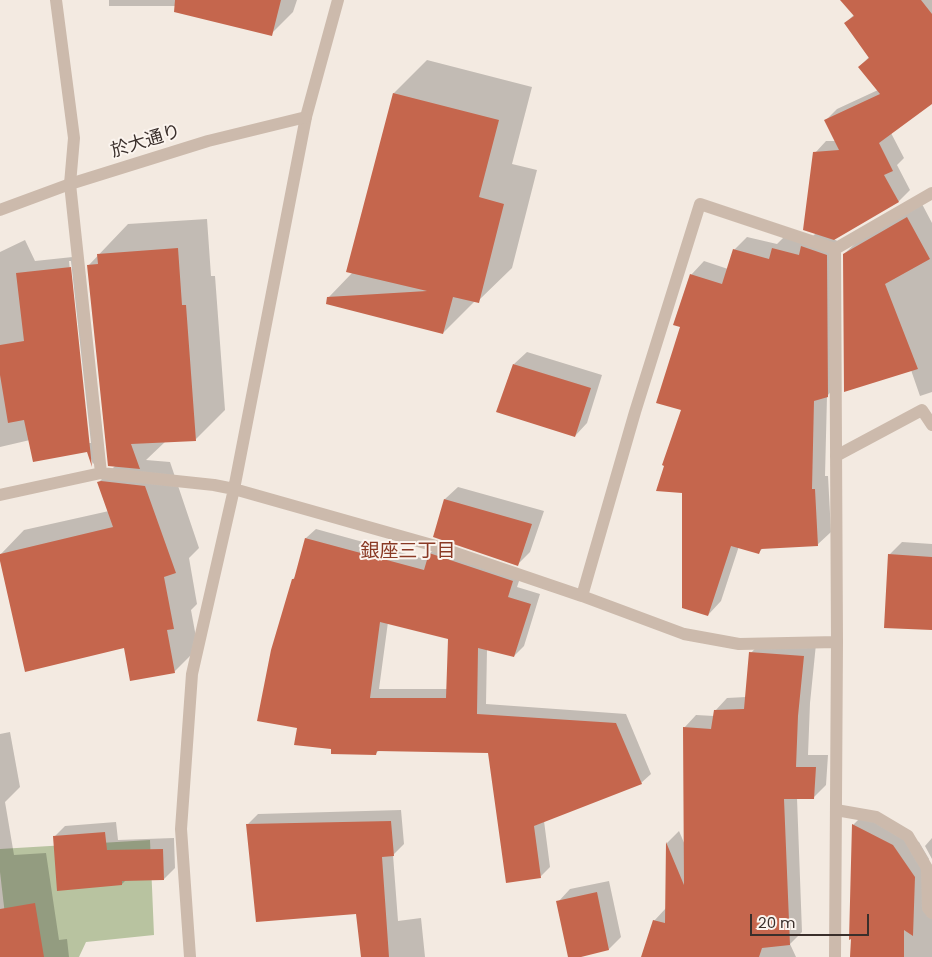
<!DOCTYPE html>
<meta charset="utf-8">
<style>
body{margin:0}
#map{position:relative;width:932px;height:957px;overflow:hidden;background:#f3eae1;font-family:Poppins,sans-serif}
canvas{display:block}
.scale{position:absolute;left:750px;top:914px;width:119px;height:22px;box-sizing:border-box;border:2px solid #3a2f2b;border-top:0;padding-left:6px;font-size:15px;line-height:18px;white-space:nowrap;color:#3a2f2b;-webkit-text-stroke:4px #fbf4ee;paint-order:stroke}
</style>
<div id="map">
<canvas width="932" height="957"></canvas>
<div class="scale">20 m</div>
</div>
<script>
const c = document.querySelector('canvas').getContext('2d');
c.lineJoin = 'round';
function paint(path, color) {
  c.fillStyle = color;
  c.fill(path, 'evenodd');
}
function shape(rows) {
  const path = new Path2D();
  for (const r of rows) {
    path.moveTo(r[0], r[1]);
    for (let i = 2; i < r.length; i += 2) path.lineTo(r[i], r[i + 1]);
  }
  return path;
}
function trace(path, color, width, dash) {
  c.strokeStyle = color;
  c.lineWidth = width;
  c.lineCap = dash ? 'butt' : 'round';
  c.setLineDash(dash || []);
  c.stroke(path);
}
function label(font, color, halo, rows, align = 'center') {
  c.font = font + ' Poppins,"Noto Sans JP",sans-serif';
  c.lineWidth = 4;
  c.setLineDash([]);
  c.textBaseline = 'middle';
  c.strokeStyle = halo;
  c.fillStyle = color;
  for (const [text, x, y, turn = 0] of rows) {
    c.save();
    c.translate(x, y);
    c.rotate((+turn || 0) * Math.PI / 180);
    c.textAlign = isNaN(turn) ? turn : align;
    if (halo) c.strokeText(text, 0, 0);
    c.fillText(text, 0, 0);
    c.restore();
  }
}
paint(shape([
 [150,840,154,935,86,942,79,957,0,957,0,916,5,915,0,872,0,849]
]), '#b8c3a0');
paint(shape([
 [109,0,297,0,293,12,271,34,230,6,109,6],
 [842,0,932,0,932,102,891,133,904,158,897,165,910,190,899,201,833,239,840,242,840,382,827,396,825,476,828,476,831,532,817,545,764,547,759,552,739,546,721,601,708,615,683,492,682,326,691,275,704,261,728,269,734,250,747,237,777,244,786,235,808,241,816,233,815,153,826,141,836,141,826,120,837,109,878,90,859,67,869,57,845,23,855,14],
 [427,60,532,87,512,164,537,170,512,268,478,301,475,301,443,333,328,298,353,272,347,271,394,93],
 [922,204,932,223,932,392,920,396,911,370,844,254,859,240],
 [207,219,211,276,215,276,225,410,195,440,166,441,146,460,170,462,199,548,189,558,197,604,191,610,198,648,174,672,125,647,0,555,24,530,109,511,99,482,116,465,88,266,128,224],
 [25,240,35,261,82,256,103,454,93,464,88,451,30,440,0,447,0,252],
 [69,261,71,261,91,443,88,443],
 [527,352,602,375,587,423,575,436,514,364],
 [458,487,544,511,530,552,518,564,435,536,445,499],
 [316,529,428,560,430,553,440,544,522,572,517,587,540,594,524,646,514,656,487,649,486,704,626,714,651,774,641,783,544,821,550,867,540,877,489,752,380,750,376,753,332,748,298,727,293,579,296,576,306,538],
 [388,622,450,638,448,689,379,689],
 [902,542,932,544,932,629,889,555],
 [763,640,816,644,810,703,808,755,828,755,826,785,813,798,797,798,802,932,790,944,796,957,647,957,654,921,666,908,667,843,679,831,685,845,684,728,696,715,714,716,715,711,727,698,746,697,751,653],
 [10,732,20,787,5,802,14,855,46,853,59,940,67,939,69,957,0,957,0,734],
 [401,810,404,844,393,855,398,921,421,918,425,957,362,957,357,912,247,825,258,814],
 [864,814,919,842,929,859,932,901,932,957,851,957,853,825],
 [116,822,118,840,174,838,175,868,164,879,126,880,122,884,54,837,65,826],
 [932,838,932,859,925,846],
 [609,881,621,937,609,949,569,957,558,902,570,889]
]), '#0003');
paint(shape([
 [175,0,281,0,272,36,174,12],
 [840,0,921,0,932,14,932,104,879,143,893,171,884,175,899,202,834,240,803,230,813,152,839,150,824,120,880,94,858,67,869,58,844,23,854,16],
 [393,93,499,120,479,197,504,204,479,303,453,297,443,334,326,304,327,297,427,291,346,272],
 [907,217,930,259,885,284,918,369,844,392,843,254],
 [801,246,827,255,828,397,814,401,812,489,815,489,818,546,761,549,759,554,731,546,708,616,682,608,682,493,656,491,664,466,662,465,681,410,656,403,680,327,673,325,690,274,722,284,733,249,769,259,772,248,799,255],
 [178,248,182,305,186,305,196,441,131,444,140,469,108,466,87,265,98,264,97,254],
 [71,267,92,467,87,452,33,462,24,420,8,423,0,375,0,345,24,341,16,273],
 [513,364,591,388,575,437,496,412],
 [101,481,145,486,176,573,164,577,174,629,167,630,175,673,130,681,124,648,25,672,0,561,0,554,113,527,97,482],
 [444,499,532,524,518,566,433,537],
 [305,538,424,570,429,553,513,581,508,597,531,604,514,657,478,648,477,714,616,723,642,784,534,826,541,878,506,883,488,753,377,751,376,755,331,754,331,749,294,745,297,728,257,721,271,650,292,579,294,579],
 [380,622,448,639,446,698,370,698],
 [888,554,932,557,932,630,884,628],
 [749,652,804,656,798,716,796,767,816,767,814,799,784,799,790,945,762,948,759,957,641,957,653,920,665,923,666,842,684,885,683,727,711,729,714,710,744,709],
 [391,821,394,856,382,857,389,957,361,957,356,914,256,922,246,824],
 [852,824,893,845,915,877,913,936,904,930,904,957,850,957,851,939,849,940],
 [105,832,107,850,163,849,164,880,122,881,122,885,57,891,53,836],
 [597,892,609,950,581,957,568,957,556,901],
 [35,903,44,957,0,957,0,909]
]), '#c5664d');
trace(shape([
 [836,456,922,410,932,425],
 [836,810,876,817,908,836,927,868,928,908,932,913]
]), '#ccbaac', 12);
trace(shape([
 [56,0,74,138,70,184,101,473],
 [835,249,837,642,835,957],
 [0,495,101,473,214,485,234,489,432,545,582,596],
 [837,642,739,644,684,634,582,596,635,412,700,204,835,249,932,193],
 [190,957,181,829,192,674,234,489,306,117]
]), '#ccbaac', 12);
trace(shape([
 [0,210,70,184,208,141,306,117,338,0]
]), '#ccbaac', 12);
label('18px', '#3a2f2b', '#fbf4ee', [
 ["於大通り",146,142,-17]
]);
label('19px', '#893924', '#fbf4ee', [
 ["銀座三丁目",408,552]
]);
</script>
